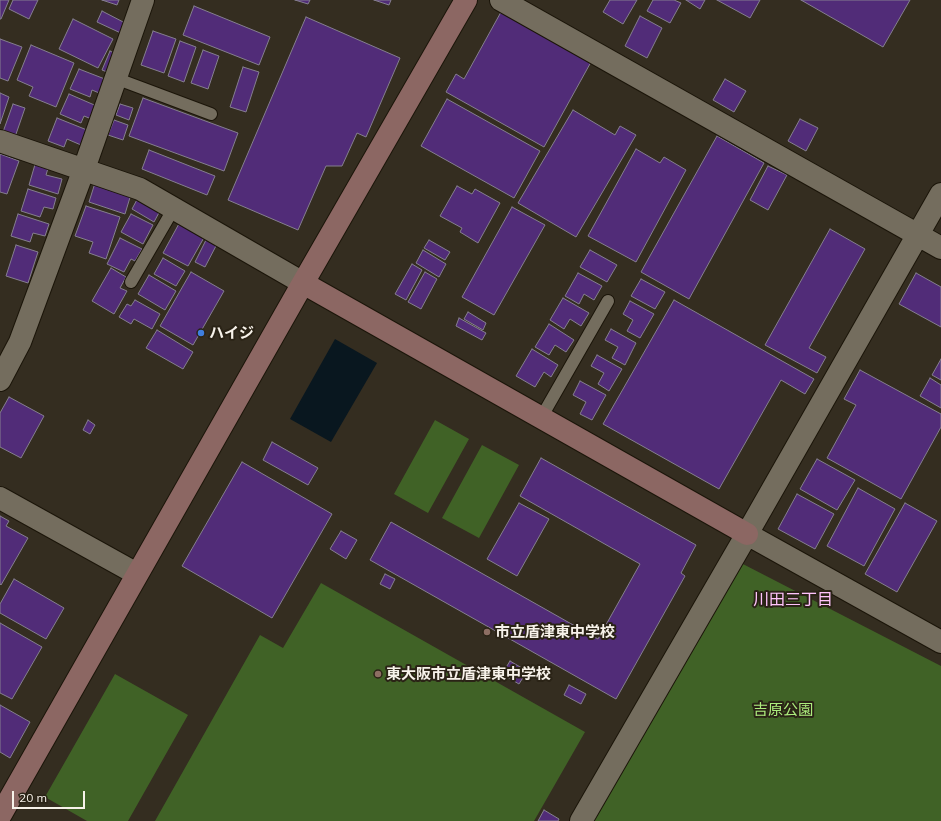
<!DOCTYPE html>
<meta charset="utf-8">
<style>
body{margin:0}
#map{position:relative;width:941px;height:821px;overflow:hidden;background:#342d20;font-family:Mulish,sans-serif}
canvas{display:block}
.scale{position:absolute;left:12px;top:791px;width:73px;height:18px;box-sizing:border-box;border:2px solid #f7f2ea;border-top:0;padding-left:5px;font-size:12px;line-height:14px;white-space:nowrap;color:#f7f2ea;-webkit-text-stroke:3px #2a2316;paint-order:stroke}
</style>
<div id="map">
<canvas width="941" height="821"></canvas>
<div class="scale">20 m</div>
</div>
<script>
const c = document.querySelector('canvas').getContext('2d');
c.lineJoin = 'round';
function paint(path, color) {
  c.fillStyle = color;
  c.fill(path, 'evenodd');
}
function shape(rows) {
  const path = new Path2D();
  for (const r of rows) {
    path.moveTo(r[0], r[1]);
    for (let i = 2; i < r.length; i += 2) path.lineTo(r[i], r[i + 1]);
  }
  return path;
}
function trace(path, color, width, dash) {
  c.strokeStyle = color;
  c.lineWidth = width;
  c.lineCap = dash ? 'butt' : 'round';
  c.setLineDash(dash || []);
  c.stroke(path);
}
function label(font, color, halo, rows, align = 'center') {
  c.font = font + ' Mulish,"Noto Sans JP",sans-serif';
  c.lineWidth = 4;
  c.setLineDash([]);
  c.textBaseline = 'middle';
  c.strokeStyle = halo;
  c.fillStyle = color;
  for (const [text, x, y, turn = 0] of rows) {
    c.save();
    c.translate(x, y);
    c.rotate((+turn || 0) * Math.PI / 180);
    c.textAlign = isNaN(turn) ? turn : align;
    if (halo) c.strokeText(text, 0, 0);
    c.fillText(text, 0, 0);
    c.restore();
  }
}
paint(shape([
 [435,420,469,439,428,513,394,494],
 [482,445,519,465,479,538,442,518],
 [739,562,941,666,941,821,590,821],
 [321,583,585,732,534,821,155,821,260,635,283,648],
 [115,674,188,715,128,821,87,821,45,797]
]), '#406226');
paint(shape([
 [335,339,377,363,331,442,290,419]
]), '#09171f');
const building = shape([
 [0,0,9,0,1,19,0,19,0,0],
 [13,0,38,0,29,19,9,9,13,0],
 [102,0,119,0,117,5,102,0],
 [295,0,310,0,308,4,295,0],
 [374,0,391,0,389,5,374,0],
 [610,0,637,0,623,24,603,12,610,0],
 [653,0,674,0,681,3,670,23,647,11,653,0],
 [686,0,705,0,700,9,686,0],
 [717,0,760,0,750,18,717,0],
 [801,0,910,0,883,47,801,0],
 [194,6,270,37,259,65,183,35,194,6],
 [102,11,129,25,125,35,97,22,102,11],
 [501,12,591,62,544,147,446,92,456,74,464,79,501,12],
 [640,16,662,28,647,58,625,46,640,16],
 [306,17,400,58,366,137,357,133,342,166,326,166,298,230,228,200,306,17],
 [73,19,113,39,98,68,59,49,73,19],
 [153,31,176,39,164,73,141,65,153,31],
 [0,39,22,47,8,81,0,78,0,39],
 [180,41,196,47,184,82,168,76,180,41],
 [31,45,74,63,56,107,29,96,33,87,17,80,31,45],
 [203,50,219,56,208,89,191,83,203,50],
 [110,51,120,56,112,74,102,70,110,51],
 [243,67,259,72,246,112,230,107,243,67],
 [79,69,110,81,104,95,92,90,90,97,70,89,79,69],
 [725,79,746,91,734,112,713,100,725,79],
 [0,93,9,97,0,124,0,93],
 [69,94,99,107,94,120,84,116,81,123,60,114,69,94],
 [143,98,238,133,224,171,129,136,143,98],
 [447,99,540,151,514,198,421,146,447,99],
 [13,104,25,108,15,137,3,132,13,104],
 [120,104,133,108,129,120,116,115,120,104],
 [573,110,615,135,620,126,636,135,576,237,518,203,573,110],
 [57,118,87,130,81,145,67,139,64,147,48,141,57,118],
 [800,119,818,128,806,151,788,141,800,119],
 [114,120,128,125,123,140,108,135,114,120],
 [717,136,764,163,689,299,641,272,717,136],
 [636,149,660,163,664,157,686,170,636,262,588,236,636,149],
 [149,150,215,176,207,195,142,169,149,150],
 [0,154,19,161,7,194,0,192,0,154],
 [36,161,49,165,46,175,62,179,58,194,29,185,36,161],
 [768,166,787,175,768,210,750,200,768,166],
 [95,183,131,194,125,214,89,202,95,183],
 [457,186,472,194,475,189,500,203,478,243,460,232,462,228,440,216,457,186],
 [28,189,56,198,53,209,44,207,40,217,21,211,28,189],
 [140,194,162,207,154,222,132,209,140,194],
 [86,206,120,217,106,259,89,253,93,242,75,236,86,206],
 [512,207,545,225,494,315,462,297,512,207],
 [18,214,49,224,45,236,33,233,30,242,11,236,18,214],
 [131,214,153,225,143,244,121,232,131,214],
 [181,220,206,234,188,266,163,253,181,220],
 [830,229,865,249,809,348,826,357,817,373,765,345,830,229],
 [120,238,142,249,135,261,131,259,124,272,107,264,120,238],
 [207,238,217,244,205,267,195,262,207,238],
 [429,240,450,252,445,260,424,248,429,240],
 [16,245,38,252,28,283,6,276,16,245],
 [423,250,446,264,439,277,416,263,423,250],
 [590,250,617,265,607,282,580,267,590,250],
 [163,258,185,271,176,286,154,274,163,258],
 [412,264,422,270,406,300,395,294,412,264],
 [111,268,126,277,120,288,127,291,114,314,92,301,111,268],
 [191,272,224,291,193,345,160,326,191,272],
 [425,272,437,279,421,309,408,302,425,272],
 [578,273,602,286,594,300,584,294,579,304,565,296,578,273],
 [916,273,941,287,941,327,899,304,916,273],
 [149,275,176,291,165,310,138,294,149,275],
 [641,279,665,292,655,309,631,296,641,279],
 [563,298,589,313,581,326,570,319,564,329,550,320,563,298],
 [135,300,160,314,152,329,134,319,131,324,119,317,127,304,131,306,135,300],
 [674,300,814,379,805,394,781,380,719,489,603,424,674,300],
 [630,301,654,314,640,338,627,331,633,320,623,314,630,301],
 [468,312,486,323,483,330,464,319,468,312],
 [459,318,486,333,482,340,456,326,459,318],
 [549,324,574,340,566,352,555,345,549,355,535,347,549,324],
 [611,329,636,343,625,365,612,358,618,347,605,340,611,329],
 [157,330,193,352,183,369,146,348,157,330],
 [532,349,558,365,551,377,544,372,535,387,516,376,532,349],
 [597,355,622,369,609,391,598,384,604,373,591,366,597,355],
 [941,359,941,380,932,375,941,359],
 [860,370,941,414,941,427,901,499,827,458,856,405,844,399,860,370],
 [930,378,941,385,941,408,920,396,930,378],
 [580,381,606,395,592,420,580,414,586,402,573,395,580,381],
 [9,397,44,416,21,458,0,447,0,413,9,397],
 [88,420,95,425,90,434,83,430,88,420],
 [272,442,318,468,308,485,263,460,272,442],
 [541,458,696,545,681,573,685,576,616,699,370,560,391,522,598,639,640,564,520,496,541,458],
 [817,459,855,480,837,510,800,489,817,459],
 [242,462,332,514,272,618,182,566,242,462],
 [858,488,895,509,864,566,827,546,858,488],
 [797,494,834,514,815,549,778,529,797,494],
 [519,503,549,519,517,576,487,559,519,503],
 [905,503,937,521,897,592,865,574,905,503],
 [0,516,9,521,6,526,28,538,1,585,0,584,0,516],
 [341,531,357,540,346,559,330,549,341,531],
 [385,574,395,579,390,589,380,584,385,574],
 [14,579,64,608,46,639,0,613,0,604,14,579],
 [0,623,42,647,12,699,0,693,0,623],
 [510,661,527,671,519,684,502,674,510,661],
 [569,685,586,694,581,704,564,695,569,685],
 [0,705,30,722,10,758,0,752,0,705],
 [544,810,559,819,558,821,538,821,544,810]
]);
paint(building, '#512c78');
trace(building, '#857f8f', 1);
const lane = shape([
 [115,78,211,114],
 [131,282,174,208],
 [541,418,608,301]
]);
const street = shape([
 [501,0,941,248],
 [0,141,140,189,303,283],
 [0,380,20,342,84,169,143,0],
 [0,498,137,574],
 [747,534,941,642],
 [581,821,747,534,941,194]
]);
const secondary = shape([
 [303,283,747,534],
 [0,816,303,283,466,0]
]);
trace(lane, '#1b1509', 14);
trace(street, '#1b1509', 24);
trace(secondary, '#1b1509', 24);
trace(lane, '#746d5e', 12);
trace(street, '#746d5e', 22);
trace(secondary, '#8c6763', 22);
for (const [x, y, r, color] of [
 [201,333,4,"#3f7fe0"],
 [487,632,4,"#8d6e63"],
 [378,674,4,"#8d6e63"]
]) {
  const dot = new Path2D();
  dot.arc(x, y, r, 0, 2 * Math.PI);
  c.fillStyle = color;
  c.fill(dot);
  trace(dot, '#2a2316', 1.5);
}
label('bold 15px', '#f7f2ea', '#2a2316', [
 ["ハイジ",209,333],
 ["市立盾津東中学校",495,632],
 ["東大阪市立盾津東中学校",386,674]
], 'left');
label('15px', '#acec7d', '#2a2316', [
 ["吉原公園",783,710]
]);
label('16px', '#ffc3fc', '#2a2316', [
 ["川田三丁目",793,600]
]);
</script>
